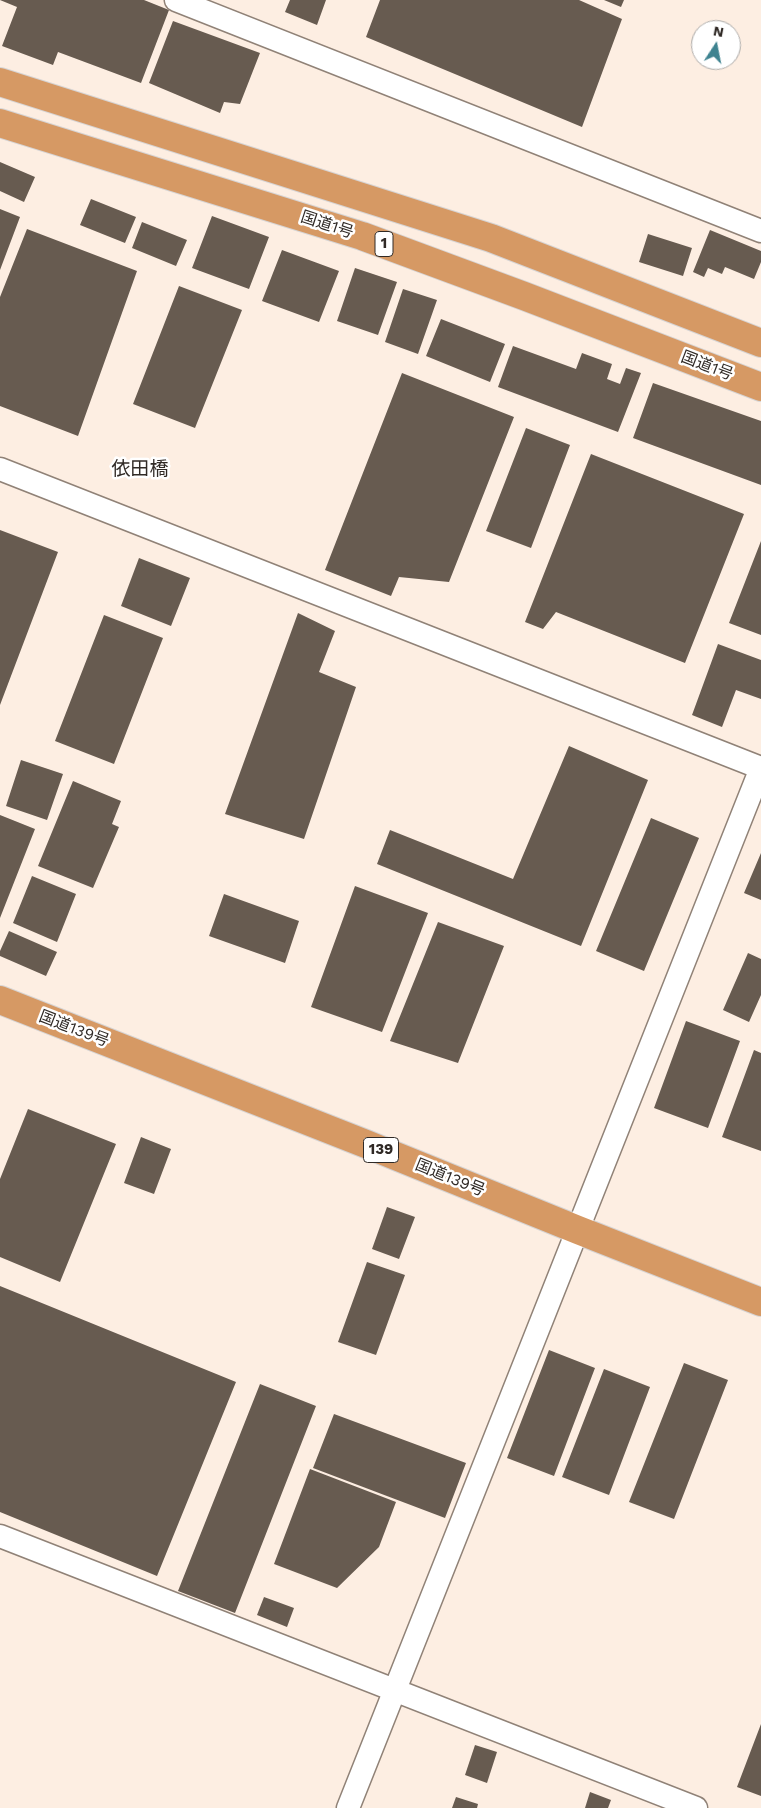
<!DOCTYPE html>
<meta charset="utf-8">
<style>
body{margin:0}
#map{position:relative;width:761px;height:1808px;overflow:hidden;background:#fdeee2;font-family:"Work Sans",sans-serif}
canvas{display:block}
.north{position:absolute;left:691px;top:20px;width:50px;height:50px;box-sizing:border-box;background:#fff;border:1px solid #acaaa8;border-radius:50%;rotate:11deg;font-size:14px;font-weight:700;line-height:20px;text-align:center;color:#302a26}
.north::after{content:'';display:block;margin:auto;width:18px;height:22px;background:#3e8390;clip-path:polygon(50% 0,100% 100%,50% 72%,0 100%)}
</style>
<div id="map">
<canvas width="761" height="1808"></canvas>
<div class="north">N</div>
</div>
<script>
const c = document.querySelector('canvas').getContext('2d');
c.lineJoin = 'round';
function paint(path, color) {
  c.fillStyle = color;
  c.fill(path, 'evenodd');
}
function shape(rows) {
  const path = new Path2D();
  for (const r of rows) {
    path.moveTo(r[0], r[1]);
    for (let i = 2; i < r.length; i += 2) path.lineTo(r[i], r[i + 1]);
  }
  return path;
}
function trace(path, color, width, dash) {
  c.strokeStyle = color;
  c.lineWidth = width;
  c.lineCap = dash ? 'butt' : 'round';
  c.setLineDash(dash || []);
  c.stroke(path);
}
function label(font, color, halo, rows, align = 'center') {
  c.font = font + ' "Work Sans","Noto Sans JP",sans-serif';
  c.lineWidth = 5;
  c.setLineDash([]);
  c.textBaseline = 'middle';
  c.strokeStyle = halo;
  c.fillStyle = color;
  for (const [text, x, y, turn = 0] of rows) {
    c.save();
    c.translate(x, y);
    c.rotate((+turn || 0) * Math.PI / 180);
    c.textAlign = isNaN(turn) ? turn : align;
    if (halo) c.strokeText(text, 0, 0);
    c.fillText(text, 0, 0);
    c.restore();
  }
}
paint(shape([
 [0,0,144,0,169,10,141,83,58,52,53,65,2,46,17,7],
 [290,0,326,0,317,25,285,12],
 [380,0,579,0,622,19,582,127,366,37],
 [604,0,624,0,621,7],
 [173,21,260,53,240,104,224,102,220,113,149,83],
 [0,162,35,177,24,202,0,191],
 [91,199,136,217,125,243,80,225],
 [0,209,20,217,0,270],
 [212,216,269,237,249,289,192,268],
 [142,222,187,240,176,266,132,248],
 [27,229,137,271,78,436,0,406,0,297],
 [710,230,761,251,761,262,754,279,725,267,722,274,708,268,704,277,693,272],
 [648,234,692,248,683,276,639,262],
 [282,250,339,271,319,322,262,301],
 [355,268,397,282,378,335,337,321],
 [179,286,242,310,195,428,133,404],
 [403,289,437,300,418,354,385,342],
 [441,319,505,344,490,382,426,356],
 [513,346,576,369,582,353,612,364,607,379,620,384,626,368,641,373,618,432,498,387],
 [402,373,514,417,449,582,399,577,391,596,325,570],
 [653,383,761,421,761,485,633,438],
 [526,428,570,445,531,548,486,531],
 [591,454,744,514,685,663,556,612,543,629,525,622],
 [0,530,58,552,0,705],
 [761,541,761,635,729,623],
 [139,558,190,578,171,626,121,606],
 [298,613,335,631,319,672,356,687,304,839,225,814],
 [104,615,163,638,114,764,55,741],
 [718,644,761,660,761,699,736,690,722,727,692,715],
 [569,746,648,780,581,946,377,864,390,830,513,879],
 [21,760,63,774,47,820,6,806],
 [73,781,121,801,112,824,119,827,93,888,38,866],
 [0,815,35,829,0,918],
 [651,818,699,838,644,971,596,951],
 [761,853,761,900,744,893],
 [32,876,76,894,57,942,13,923],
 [355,886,428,913,382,1032,311,1007],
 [224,894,299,921,285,963,209,936],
 [438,922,504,946,458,1063,390,1041],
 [9,931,57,952,46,976,0,956,0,951],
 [748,953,761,959,761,995,749,1022,723,1010],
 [686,1021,740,1041,708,1128,654,1108],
 [754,1050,761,1053,761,1151,722,1137],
 [28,1109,116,1144,60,1282,0,1257,0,1179],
 [141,1137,171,1149,154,1194,124,1183],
 [387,1207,415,1217,399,1259,372,1249],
 [367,1262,405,1275,376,1355,338,1342],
 [0,1286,236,1382,157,1576,0,1512],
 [549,1350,595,1368,554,1476,507,1458],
 [684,1363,728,1380,674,1519,629,1502],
 [604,1369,650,1387,609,1495,562,1477],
 [260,1384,316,1406,235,1613,178,1591],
 [334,1414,466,1463,445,1518,313,1468],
 [310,1469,396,1502,379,1547,337,1588,274,1564],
 [264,1597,294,1608,287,1627,257,1615],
 [761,1724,761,1796,737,1787],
 [475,1745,497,1752,487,1783,465,1775],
 [590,1792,611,1800,608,1808,585,1808],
 [456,1797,478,1804,477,1808,452,1808]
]), '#675b50');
const street = shape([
 [176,0,761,231],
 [0,469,761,768],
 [0,1536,696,1808],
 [348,1808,761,768]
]);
const highway = shape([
 [0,82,491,238,761,343],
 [0,123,362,236,524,296,761,387],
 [0,1000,366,1144,578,1230,761,1302]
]);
trace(street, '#908277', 25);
trace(highway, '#d6d4d4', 30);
trace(street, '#fff', 22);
trace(highway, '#d69964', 28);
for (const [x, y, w] of [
 [384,244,18],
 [381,1150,35]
]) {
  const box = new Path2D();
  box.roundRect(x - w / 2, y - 12.5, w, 25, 4);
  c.fillStyle = '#fff';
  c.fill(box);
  trace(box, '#302a26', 1);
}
label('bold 15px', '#302a26', null, [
 ["1",384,244],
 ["139",381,1150]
]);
label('16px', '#302a26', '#fff', [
 ["国道1号",327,225,18],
 ["国道1号",707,366,21],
 ["国道139号",74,1029,21],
 ["国道139号",450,1178,22]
]);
label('19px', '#302a26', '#fff', [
 ["依田橋",140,469]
]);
</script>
